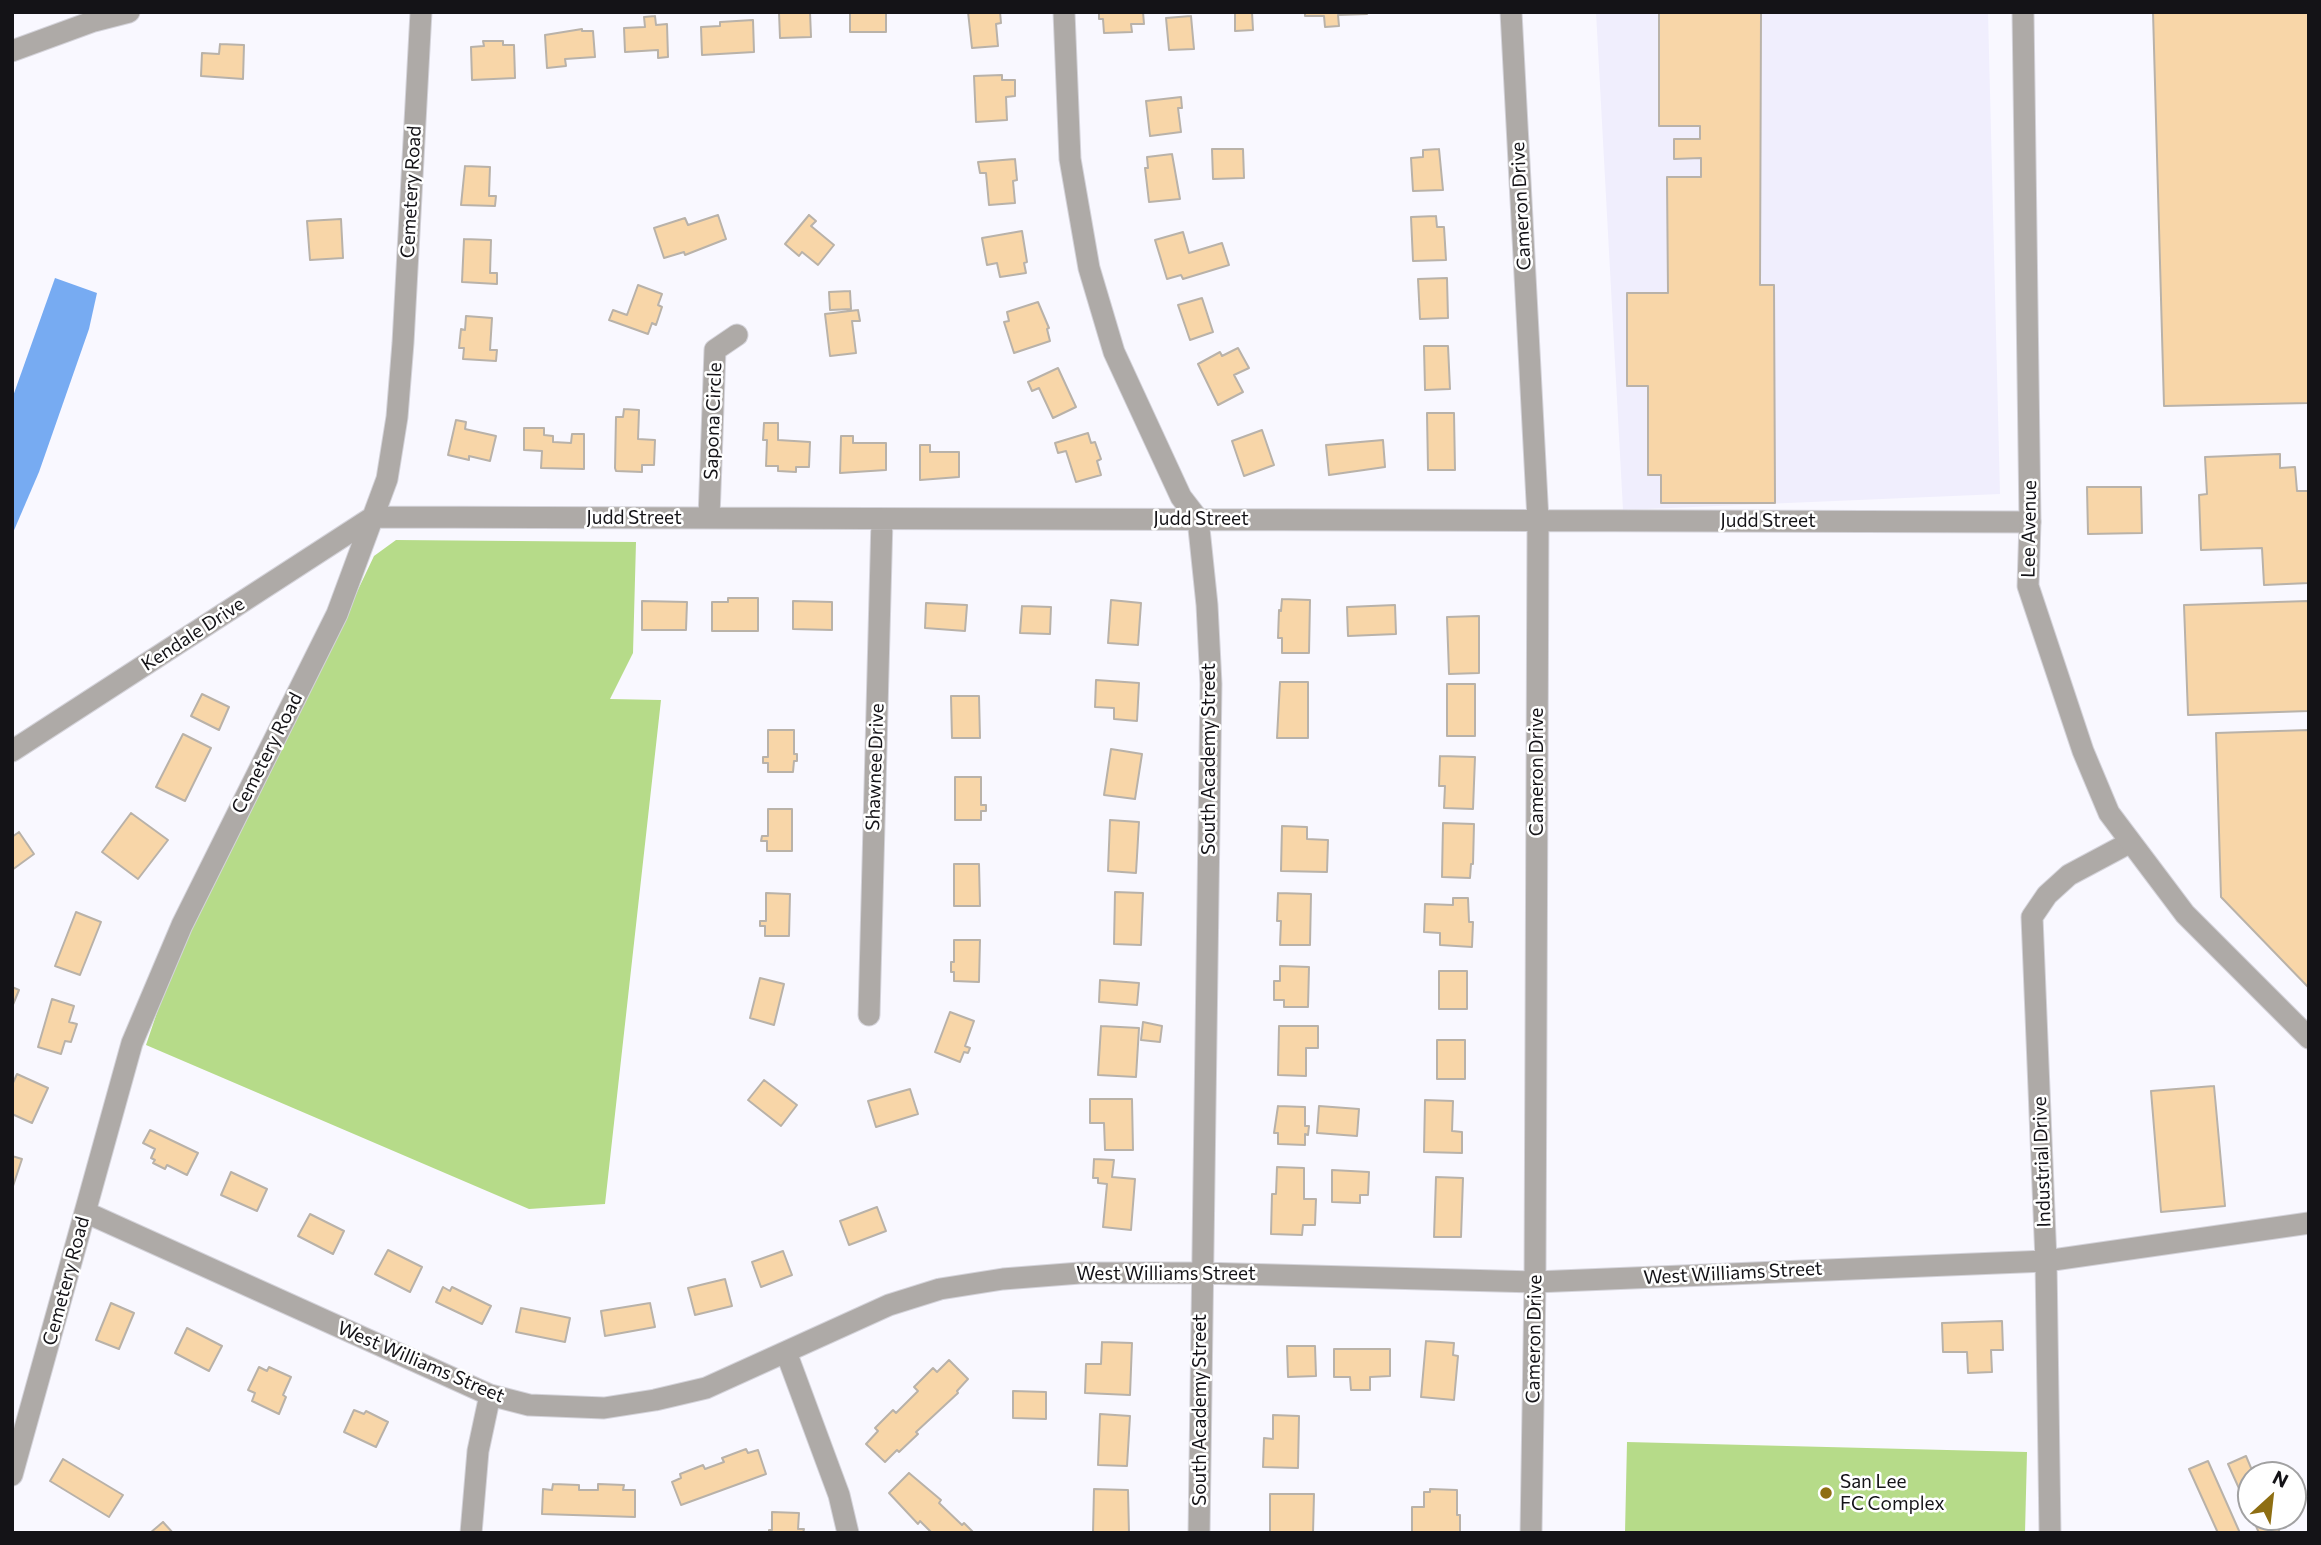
<!DOCTYPE html>
<style>
body{margin:0}
#map{position:relative;width:2321px;height:1545px;overflow:hidden;background:#f9f8ff;font-family:Commissioner,sans-serif}
canvas{display:block}
.frame{position:absolute;inset:0;border:14px solid #141317;pointer-events:none}
.north{position:absolute;left:2237px;top:1461px;width:70px;height:70px;box-sizing:border-box;background:#fff;border:2px solid #a1a1a2;border-radius:50%;rotate:27deg;font-size:19px;font-weight:700;line-height:28px;text-align:center;color:#141317}
.north::after{content:'';display:block;margin:auto;width:24px;height:32px;background:#8e6e12;clip-path:polygon(50% 0,100% 100%,50% 72%,0 100%)}
</style>
<div id="map">
<canvas width="2321" height="1545"></canvas>
<div class="frame"></div>
<div class="north">N</div>
</div>
<script>
const c = document.querySelector('canvas').getContext('2d');
c.lineJoin = 'round';
function paint(path, color) {
  c.fillStyle = color;
  c.fill(path, 'evenodd');
}
function shape(rows) {
  const path = new Path2D();
  for (const r of rows) {
    path.moveTo(r[0], r[1]);
    for (let i = 2; i < r.length; i += 2) path.lineTo(r[i], r[i + 1]);
  }
  return path;
}
function trace(path, color, width, dash) {
  c.strokeStyle = color;
  c.lineWidth = width;
  c.lineCap = dash ? 'butt' : 'round';
  c.setLineDash(dash || []);
  c.stroke(path);
}
function label(font, color, halo, rows, align = 'center') {
  c.font = font + ' Commissioner,sans-serif';
  c.lineWidth = 5;
  c.setLineDash([]);
  c.textBaseline = 'middle';
  c.strokeStyle = halo;
  c.fillStyle = color;
  for (const [text, x, y, turn = 0] of rows) {
    c.save();
    c.translate(x, y);
    c.rotate((+turn || 0) * Math.PI / 180);
    c.textAlign = isNaN(turn) ? turn : align;
    if (halo) c.strokeText(text, 0, 0);
    c.fillText(text, 0, 0);
    c.restore();
  }
}
paint(shape([
 [1596,12,1988,12,2000,494,1623,510]
]), '#f0eefd');
paint(shape([
 [396,540,636,542,633,653,610,699,661,700,605,1204,529,1209,146,1045,168,980,242,818,329,651,374,556],
 [1627,1442,2027,1452,2025,1533,1625,1533]
]), '#b6db89');
paint(shape([
 [55,278,97,293,89,329,39,472,12,535,12,399]
]), '#77abf2');
const building = shape([
 [779,12,810,12,811,37,780,38,779,12],
 [850,12,886,12,886,32,850,32,850,12],
 [968,12,1000,12,1001,23,996,24,998,46,972,48,968,12],
 [1099,12,1143,12,1144,24,1131,24,1132,32,1104,33,1103,19,1099,19,1099,12],
 [1235,12,1252,12,1253,30,1235,31,1235,12],
 [1305,12,1367,12,1367,14,1338,15,1339,26,1325,27,1324,16,1305,16,1305,12],
 [1659,12,1761,12,1760,285,1774,285,1775,503,1661,503,1661,475,1648,475,1648,386,1627,386,1627,293,1668,293,1667,177,1701,177,1701,158,1674,159,1674,139,1700,139,1700,126,1659,126,1659,12],
 [2153,12,2309,12,2309,403,2164,406,2153,12],
 [655,16,656,25,667,24,668,57,658,58,658,50,625,52,624,28,645,27,644,17,655,16],
 [1191,16,1194,49,1169,50,1166,18,1191,16],
 [753,20,754,52,702,55,701,27,720,26,720,22,753,20],
 [582,29,582,31,593,31,595,57,565,59,566,66,547,68,545,35,582,29],
 [483,41,503,41,503,45,514,45,515,78,472,80,471,47,484,46,483,41],
 [220,44,244,45,243,79,201,76,202,53,219,54,220,44],
 [1002,75,1002,80,1015,80,1015,96,1006,97,1007,120,976,122,974,76,1002,75],
 [1181,97,1182,108,1178,108,1181,132,1150,136,1146,101,1181,97],
 [1212,149,1243,149,1244,178,1213,179,1212,149],
 [1439,149,1443,190,1413,191,1411,158,1423,157,1423,150,1439,149],
 [1172,154,1180,199,1149,202,1145,168,1148,168,1147,157,1172,154],
 [1015,159,1017,180,1013,181,1015,203,989,205,986,173,980,173,978,162,1015,159],
 [465,166,490,167,489,196,496,196,495,206,461,205,465,166],
 [718,215,726,239,685,255,684,252,664,258,654,228,685,218,688,225,718,215],
 [809,215,816,221,811,226,834,245,818,265,802,252,799,256,785,244,809,215],
 [1436,216,1437,227,1444,227,1446,260,1413,261,1411,217,1436,216],
 [341,219,343,258,310,260,307,221,341,219],
 [1022,231,1027,262,1024,263,1026,273,1000,277,997,263,987,265,982,238,1022,231],
 [1183,232,1189,253,1222,243,1229,265,1183,279,1181,275,1167,279,1155,240,1183,232],
 [464,239,491,240,490,273,497,273,497,284,462,282,464,239],
 [1447,278,1448,318,1420,319,1418,279,1447,278],
 [638,285,662,294,658,305,662,307,656,325,652,323,648,334,609,320,613,310,627,315,638,285],
 [850,291,851,309,830,310,829,292,850,291],
 [1202,298,1213,332,1190,340,1178,305,1202,298],
 [1038,302,1049,328,1047,329,1050,341,1014,353,1004,322,1009,321,1007,312,1038,302],
 [858,310,860,321,852,321,856,353,830,356,825,314,858,310],
 [466,316,492,318,490,350,497,350,496,361,463,359,464,348,459,348,461,329,465,330,466,316],
 [1424,346,1448,346,1450,389,1425,390,1424,346],
 [1238,348,1249,368,1234,375,1243,392,1218,405,1198,364,1220,352,1222,356,1238,348],
 [1058,368,1076,407,1053,418,1039,388,1032,391,1028,382,1058,368],
 [624,409,639,410,638,439,655,440,654,465,642,465,642,472,616,471,615,468,616,417,623,417,624,409],
 [1427,413,1454,413,1455,470,1428,470,1427,413],
 [456,420,466,422,465,429,496,436,490,461,469,456,469,460,448,455,456,420],
 [764,423,778,423,778,440,810,442,809,467,796,467,796,472,778,471,778,466,766,466,767,440,763,440,764,423],
 [524,428,544,428,544,435,553,436,553,442,571,443,572,434,584,434,584,469,541,468,542,451,524,450,524,428],
 [1262,430,1274,465,1244,476,1232,441,1262,430],
 [1088,433,1091,443,1095,442,1101,459,1097,461,1101,475,1076,482,1066,451,1058,453,1055,443,1088,433],
 [841,436,853,436,853,443,886,443,886,470,840,473,841,436],
 [1383,440,1385,467,1329,475,1326,445,1383,440],
 [920,445,930,445,930,452,959,452,959,477,920,480,920,445],
 [2280,454,2280,468,2295,467,2297,491,2309,491,2309,583,2264,585,2262,548,2201,550,2199,495,2207,494,2205,457,2280,454],
 [2087,487,2141,487,2142,533,2088,534,2087,487],
 [728,598,758,598,758,631,712,631,712,602,728,602,728,598],
 [1282,599,1310,600,1309,653,1282,653,1282,638,1278,638,1279,610,1281,611,1282,599],
 [1111,600,1141,603,1138,645,1108,643,1111,600],
 [642,601,687,602,686,630,642,630,642,601],
 [793,601,832,602,832,630,793,629,793,601],
 [2308,601,2309,711,2188,715,2184,605,2308,601],
 [926,603,967,605,965,631,925,628,926,603],
 [1395,605,1396,634,1348,636,1347,607,1395,605],
 [1022,606,1051,607,1050,634,1020,633,1022,606],
 [1479,616,1479,673,1449,674,1447,617,1479,616],
 [1096,680,1139,683,1137,721,1114,719,1114,708,1095,707,1096,680],
 [1280,682,1308,682,1308,738,1277,738,1280,682],
 [1447,684,1475,684,1475,736,1447,736,1447,684],
 [202,694,229,707,219,730,191,716,202,694],
 [951,696,979,696,980,738,952,738,951,696],
 [768,730,794,730,794,754,797,754,797,761,794,761,793,772,768,772,768,763,763,763,763,757,768,757,768,730],
 [2309,730,2309,988,2221,897,2216,733,2309,730],
 [183,734,211,748,185,801,156,787,183,734],
 [1111,749,1142,754,1135,799,1104,795,1111,749],
 [1440,756,1475,757,1473,809,1444,808,1445,786,1439,786,1440,756],
 [955,777,981,777,981,805,986,805,986,811,981,811,981,820,955,820,955,777],
 [768,809,792,809,792,851,767,851,767,841,761,841,762,836,768,836,768,809],
 [131,813,168,840,138,879,102,852,131,813],
 [1110,820,1139,822,1136,873,1108,871,1110,820],
 [1443,823,1474,824,1473,864,1471,864,1470,878,1442,877,1443,823],
 [1282,826,1307,827,1307,839,1328,840,1327,872,1281,871,1282,826],
 [19,832,34,854,12,870,12,837,19,832],
 [954,864,979,864,980,906,954,906,954,864],
 [1115,892,1143,893,1141,945,1114,944,1115,892],
 [766,893,790,894,789,936,765,936,765,926,760,926,760,921,766,921,766,893],
 [1278,893,1311,894,1310,945,1280,945,1281,921,1277,921,1278,893],
 [1453,898,1468,898,1469,922,1473,922,1472,947,1440,945,1440,933,1424,932,1425,904,1453,905,1453,898],
 [76,912,101,922,80,975,55,966,76,912],
 [954,940,980,940,979,982,954,981,954,972,951,972,951,962,954,962,954,940],
 [1280,966,1309,967,1308,1007,1284,1007,1284,1000,1274,1000,1274,981,1280,981,1280,966],
 [1439,971,1467,971,1467,1009,1439,1009,1439,971],
 [760,978,784,984,774,1025,750,1018,760,978],
 [1100,980,1139,983,1137,1005,1099,1002,1100,980],
 [12,987,19,990,12,1007,12,987],
 [52,999,74,1006,69,1022,77,1024,71,1042,65,1041,61,1054,38,1047,52,999],
 [950,1012,974,1021,965,1046,970,1048,968,1053,964,1052,960,1062,935,1052,950,1012],
 [1143,1022,1162,1026,1160,1042,1141,1040,1143,1022],
 [1101,1026,1139,1028,1136,1077,1098,1075,1101,1026],
 [1279,1026,1318,1026,1318,1048,1306,1048,1306,1076,1278,1075,1279,1026],
 [1437,1040,1465,1040,1465,1079,1437,1079,1437,1040],
 [17,1074,48,1088,32,1123,12,1114,12,1085,17,1074],
 [764,1080,797,1105,781,1126,748,1100,764,1080],
 [2214,1086,2225,1206,2161,1212,2151,1091,2214,1086],
 [910,1089,918,1114,876,1127,868,1101,910,1089],
 [1090,1099,1132,1099,1133,1150,1105,1150,1104,1123,1090,1123,1090,1099],
 [1425,1100,1453,1101,1452,1131,1462,1132,1462,1153,1424,1152,1425,1100],
 [1278,1106,1305,1107,1305,1126,1309,1126,1308,1135,1305,1134,1305,1145,1278,1144,1278,1133,1274,1133,1278,1106],
 [1319,1106,1359,1109,1357,1136,1317,1133,1319,1106],
 [150,1130,198,1153,187,1175,167,1165,165,1169,153,1163,155,1160,151,1158,155,1149,143,1143,150,1130],
 [12,1156,22,1159,12,1189,12,1156],
 [1094,1159,1114,1160,1112,1177,1135,1179,1131,1230,1103,1227,1107,1184,1098,1183,1098,1178,1093,1178,1094,1159],
 [1277,1167,1304,1168,1304,1199,1316,1199,1315,1225,1303,1225,1302,1235,1271,1234,1272,1194,1276,1194,1277,1167],
 [1332,1170,1369,1172,1368,1195,1360,1195,1360,1203,1332,1202,1332,1170],
 [231,1172,267,1189,257,1211,221,1195,231,1172],
 [1436,1177,1463,1178,1461,1237,1434,1237,1436,1177],
 [877,1207,886,1231,849,1245,840,1221,877,1207],
 [310,1214,344,1231,333,1254,298,1236,310,1214],
 [388,1250,422,1267,410,1292,375,1274,388,1250],
 [783,1251,792,1275,761,1287,752,1262,783,1251],
 [725,1279,732,1306,695,1315,688,1288,725,1279],
 [443,1287,450,1291,452,1287,491,1306,482,1324,436,1302,443,1287],
 [111,1303,134,1313,119,1349,96,1340,111,1303],
 [650,1303,655,1327,605,1336,601,1311,650,1303],
 [521,1308,570,1318,565,1342,516,1332,521,1308],
 [2002,1321,2003,1350,1991,1350,1992,1372,1968,1373,1967,1352,1943,1352,1942,1323,2002,1321],
 [187,1328,222,1346,209,1371,175,1353,187,1328],
 [1426,1341,1454,1343,1453,1355,1458,1356,1454,1400,1421,1397,1426,1341],
 [1102,1342,1132,1343,1130,1395,1085,1393,1086,1364,1101,1364,1102,1342],
 [1287,1346,1315,1346,1316,1376,1288,1377,1287,1346],
 [1334,1349,1390,1349,1390,1376,1370,1377,1370,1390,1351,1390,1350,1377,1334,1377,1334,1349],
 [949,1360,968,1379,957,1391,958,1393,916,1432,918,1434,899,1452,897,1450,885,1462,866,1444,878,1431,875,1428,893,1410,896,1413,918,1391,914,1387,933,1368,937,1372,949,1360],
 [259,1367,267,1371,269,1367,291,1377,283,1395,286,1397,279,1414,252,1401,255,1393,248,1390,259,1367],
 [1013,1391,1046,1392,1046,1419,1013,1418,1013,1391],
 [354,1410,364,1414,366,1411,388,1422,376,1447,344,1432,354,1410],
 [1100,1414,1130,1416,1127,1466,1098,1465,1100,1414],
 [1273,1415,1299,1416,1298,1468,1263,1467,1264,1438,1273,1439,1273,1415],
 [746,1449,748,1453,758,1450,766,1474,681,1505,672,1482,681,1478,680,1474,703,1465,705,1469,724,1462,722,1458,746,1449],
 [2246,1456,2254,1475,2251,1475,2251,1515,2228,1464,2246,1456],
 [63,1459,123,1495,109,1517,50,1481,63,1459],
 [2208,1461,2240,1533,2218,1533,2189,1469,2208,1461],
 [909,1473,941,1500,939,1503,962,1525,964,1523,974,1533,932,1533,920,1521,918,1524,889,1493,909,1473],
 [553,1484,579,1485,579,1490,598,1490,598,1484,624,1485,623,1490,635,1490,635,1517,542,1514,543,1489,552,1490,553,1484],
 [1094,1489,1128,1490,1129,1533,1093,1533,1094,1489],
 [1430,1489,1457,1490,1457,1515,1460,1515,1460,1533,1412,1533,1412,1507,1424,1507,1424,1492,1430,1492,1430,1489],
 [1270,1494,1314,1494,1313,1533,1270,1533,1270,1494],
 [772,1512,799,1513,798,1529,804,1529,803,1533,769,1533,769,1530,772,1530,772,1512],
 [2252,1517,2273,1517,2280,1533,2259,1533,2252,1517],
 [163,1522,173,1533,150,1533,163,1522]
]);
paint(building, '#f8d6a8');
trace(building, '#b9b2a9', 2);
const minor = shape([
 [1064,12,1070,159,1089,268,1114,352,1181,497,1198,519,1207,605,1211,684,1199,1533],
 [1511,12,1538,520,1535,1282,1531,1533],
 [12,51,94,21,129,12],
 [709,518,715,350,737,335],
 [12,751,373,517,2030,522],
 [869,1015,882,519],
 [85,1212,490,1395,529,1405,604,1408,655,1400,706,1388,889,1305,940,1289,1003,1279,1080,1273,1201,1273,1535,1282,2046,1261,2309,1223],
 [786,1352,839,1495,848,1533],
 [12,1475,132,1043,182,925,337,614,387,479,397,417,403,343,421,12],
 [471,1533,478,1451,490,1395],
 [2050,1533,2046,1261,2032,917,2047,895,2069,875,2129,843]
]);
const tertiary = shape([
 [2023,12,2030,522,2028,586,2083,751,2109,813,2185,914,2309,1038]
]);
trace(minor, '#d4d3da', 23);
trace(tertiary, '#d4d3da', 23);
trace(minor, '#aeaaa7', 21);
trace(tertiary, '#aeaaa7', 21);
for (const [x, y, r, color] of [
 [1826,1493,7,"#8e6e12"]
]) {
  const dot = new Path2D();
  dot.arc(x, y, r, 0, 2 * Math.PI);
  c.fillStyle = color;
  c.fill(dot);
  trace(dot, '#fff', 2.5);
}
label('19px', '#141317', '#fff', [
 ["Cemetery Road",411,192,-87],
 ["Cameron Drive",1521,206,-93],
 ["Sapona Circle",713,421,-88],
 ["Judd Street",634,518],
 ["Judd Street",1201,519],
 ["Judd Street",1768,521],
 ["Lee Avenue",2029,529,-89],
 ["Kendale Drive",193,634,-33],
 ["Cemetery Road",267,753,-63],
 ["South Academy Street",1209,759,-90],
 ["Shawnee Drive",875,767,-88],
 ["Cameron Drive",1537,772,-90],
 ["Industrial Drive",2042,1162,-92],
 ["West Williams Street",1733,1273,-3],
 ["West Williams Street",1166,1274],
 ["Cemetery Road",66,1281,-75],
 ["Cameron Drive",1534,1339,-89],
 ["West Williams Street",421,1362,23],
 ["South Academy Street",1200,1410,-90]
]);
label('19px', '#141317', '#fff', [
 ["San Lee",1840,1482],
 ["FC Complex",1840,1504]
], 'left');
</script>
